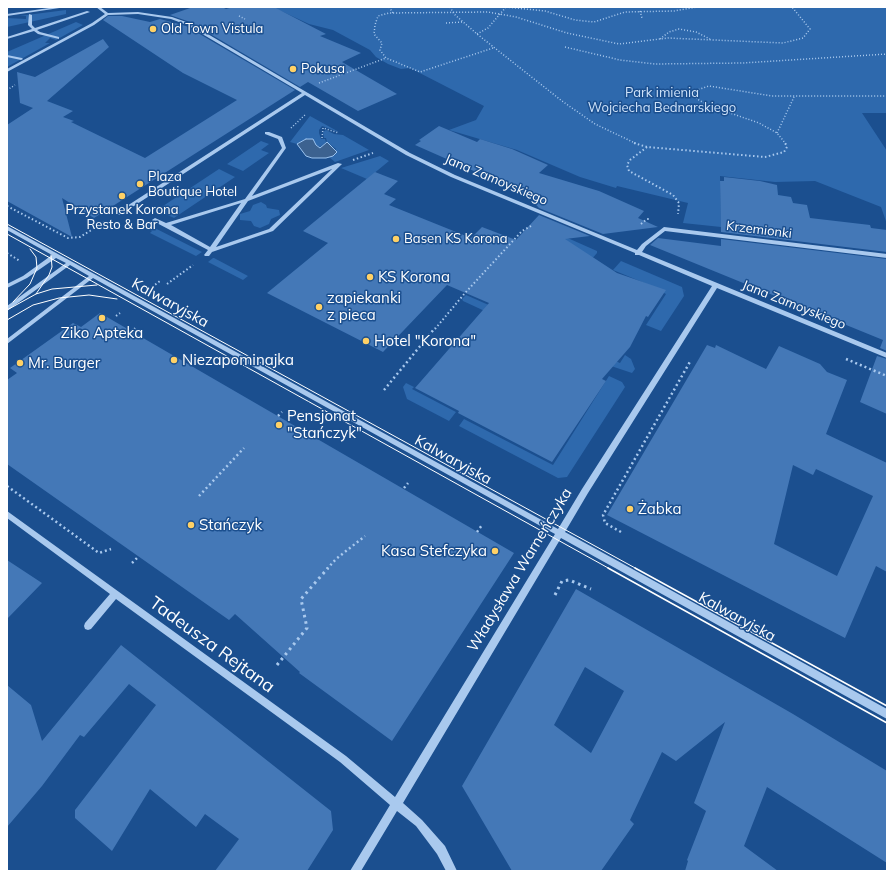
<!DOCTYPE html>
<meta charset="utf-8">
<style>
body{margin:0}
#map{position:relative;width:894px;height:878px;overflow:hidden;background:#1b4f8f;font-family:Mulish,sans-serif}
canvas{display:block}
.frame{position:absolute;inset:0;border:8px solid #fff;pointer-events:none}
</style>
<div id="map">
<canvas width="894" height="878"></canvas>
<div class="frame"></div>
</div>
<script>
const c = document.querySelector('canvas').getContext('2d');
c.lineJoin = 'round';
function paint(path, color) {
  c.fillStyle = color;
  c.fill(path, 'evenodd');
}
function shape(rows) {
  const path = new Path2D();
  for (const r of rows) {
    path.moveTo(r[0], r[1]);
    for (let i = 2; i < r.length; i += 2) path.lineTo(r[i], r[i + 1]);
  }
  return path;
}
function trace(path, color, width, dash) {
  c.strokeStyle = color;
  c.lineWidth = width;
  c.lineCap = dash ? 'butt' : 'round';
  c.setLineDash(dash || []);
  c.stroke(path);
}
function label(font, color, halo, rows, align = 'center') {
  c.font = font + ' Mulish,sans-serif';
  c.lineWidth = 3;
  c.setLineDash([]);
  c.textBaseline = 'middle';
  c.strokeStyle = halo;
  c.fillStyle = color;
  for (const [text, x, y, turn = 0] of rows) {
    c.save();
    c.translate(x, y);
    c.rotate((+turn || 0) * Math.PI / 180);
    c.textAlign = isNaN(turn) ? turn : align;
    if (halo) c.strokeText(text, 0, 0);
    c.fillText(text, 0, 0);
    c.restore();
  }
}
paint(shape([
 [267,7,887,7,887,113,862,113,887,151,887,224,881,207,815,181,775,182,720,176,721,227,683,223,688,203,617,186,616,188,580,177,517,150,449,130,476,120,484,106,410,68,401,69,388,64,376,57,370,50,333,30,309,24,281,11],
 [66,10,66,14,7,27,7,18,26,19,26,16,19,16],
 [76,22,83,25,56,40,50,38,45,43,50,43,7,67,7,52],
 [310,116,339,132,322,126,319,130,319,133,321,139,325,139,326,142,320,147,306,139,297,144,290,142],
 [326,130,334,134,343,135,369,150,335,162,329,157,334,155,336,149,327,142,326,138,324,138,323,132],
 [261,141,269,144,261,150,269,153,243,171,227,164],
 [380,156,389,161,367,179,341,168],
 [219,169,235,177,174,218,157,210],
 [261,202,266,205,267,208,279,210,280,215,271,219,269,224,260,228,254,226,251,221,240,220,240,214,250,211,253,205],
 [139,220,202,252,196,256,150,233,152,231,137,223],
 [545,228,597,251,597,253,590,261],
 [213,258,214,258,248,276,243,280,208,262],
 [621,261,682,287,684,296,661,331,646,325,666,294,658,290,659,289,613,270],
 [466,295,620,363,625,355,631,359,635,369,632,373,614,367,565,345,541,337,463,301,462,299],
 [609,376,622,382,625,387,567,477,558,478,459,426,464,419,553,465],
 [406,383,414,387,412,389,456,412,449,421,407,399,403,387]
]), '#2e69ad');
const water = shape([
 [306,139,313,139,316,145,320,148,327,142,337,152,333,156,326,158,312,158,306,156,297,144,306,139]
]);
paint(water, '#3c6290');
trace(water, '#9cc4f0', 1);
paint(shape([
 [193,7,222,7,226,9,233,7,274,7,326,34,320,36,361,53,342,62,397,94,358,111,308,82,300,87,190,22,170,15],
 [108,16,122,16,150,22,160,19,186,26,295,90,94,218,62,198,72,237,7,201,7,125,33,108,20,103,17,72,35,77,103,39,109,47,47,101,73,111,63,117,74,121,71,122,145,158,237,100,183,73,103,20],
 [439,126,477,142,480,139,512,149,548,165,539,173,599,191,644,211,638,218,658,227,603,234,539,208,526,194,415,145,421,141,419,140],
 [375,172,398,181,384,194,396,199,389,205,471,238,482,227,516,240,539,215,590,236,565,239,617,273,666,290,648,317,646,316,630,347,602,379,606,381,552,462,458,413,459,411,415,388,489,303,447,285,383,352,267,293,328,243,303,231],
 [724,177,760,181,777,185,778,195,791,197,793,203,807,205,810,218,870,225,871,228,887,230,887,252,721,232,720,181,724,181],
 [658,238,721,246,721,239,887,259,887,351,880,348,883,340,650,245],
 [100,313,514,553,392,741,299,673,300,672,235,614,229,620,7,464,7,380,17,373,10,368,73,323,81,327],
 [707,345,715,348,716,345,766,369,779,346,820,364,827,372,847,380,826,434,887,463,887,572,876,566,845,638,607,515],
 [793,465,813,475,816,469,873,496,837,576,774,544],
 [877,356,887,359,887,414,860,402],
 [7,560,42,583,7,619],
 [576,589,793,714,887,771,887,863,767,787,744,846,778,871,685,871,688,861,687,860,706,811,694,803,725,722,676,761,662,752,630,820,634,824,601,871,512,871,462,786],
 [585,667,624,691,591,753,554,725],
 [121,645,331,811,333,830,307,871,215,871,239,839,205,814,196,827,150,789,112,851,75,818,75,810,156,705,129,684,84,737,80,735,42,786,7,827,7,685,31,705,42,741]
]), '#4478b7');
trace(shape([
 [389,7,393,13],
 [450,7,454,14,477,34,562,101,595,124,637,144],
 [506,7,545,11,575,20,594,22,625,12,674,11,697,7],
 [640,11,642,18],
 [239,16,245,19],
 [446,23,462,22],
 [477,34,488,28,506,7],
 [660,39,669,32,679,29,696,32,710,39],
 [565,47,620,60,655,64,743,63,887,54],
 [493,48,420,72,386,58,380,50,382,43,374,34,375,25,378,16,389,13,488,12,516,17,567,33,619,44,668,38,783,43,803,38,810,29,792,7],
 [319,83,386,58],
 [7,90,15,85],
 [291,128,306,114],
 [777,133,794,97],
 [322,138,323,128,339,133],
 [786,144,777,133,759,123,710,106,697,99,694,93,697,90,709,86,772,96,887,96]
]), '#a9c9ee', 1.5, [1, 2]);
trace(shape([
 [634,143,647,147,765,157,784,152,787,147,785,143],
 [647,147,630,160,627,165,629,171,673,195,679,203,678,214],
 [353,160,373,153],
 [7,206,68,238,80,237,106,221],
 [641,224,647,219,650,219],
 [7,253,20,261],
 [167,284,193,265],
 [152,287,160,281],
 [116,316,120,313],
 [134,329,136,328],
 [435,329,465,293,522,231,531,226]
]), '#a9c9ee', 2, [1.5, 2.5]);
trace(shape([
 [132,331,135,328],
 [846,359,887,376],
 [384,390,435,328],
 [278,416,282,412],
 [7,486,99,553,111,549],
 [404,488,408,483],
 [199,496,244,448],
 [477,532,482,525],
 [621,532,605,523,603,515,691,360],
 [132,563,138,557],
 [327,569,336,559,365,536]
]), '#a9c9ee', 2.5, [2, 3]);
trace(shape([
 [555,595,562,581,569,580,591,589],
 [277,665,307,628,301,599,328,568]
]), '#a9c9ee', 3, [2.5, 4]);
paint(shape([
 [56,7,66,7,7,16,7,14,56,7],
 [96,7,100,7,108,13,138,12,172,17,189,23,410,153,455,175,637,250,642,244,664,227,887,254,887,258,665,231,646,246,642,252,887,353,887,358,717,288,588,493,565,532,887,709,887,719,561,538,403,803,422,820,445,846,457,871,446,871,437,854,416,826,397,811,361,871,350,871,390,805,340,762,116,599,91,629,88,630,85,629,84,626,85,623,110,594,7,518,7,511,346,756,395,797,555,534,93,278,7,344,7,339,89,276,70,265,7,311,7,306,66,263,56,258,27,278,7,288,7,284,23,276,52,255,7,230,7,226,558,529,582,489,712,286,639,255,635,255,635,253,451,177,406,155,305,95,120,215,116,215,116,213,302,93,187,25,171,19,138,14,108,15,94,25,7,72,7,69,92,23,105,14,96,7],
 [87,11,90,12,37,30,40,32,59,37,59,39,38,34,34,31,7,39,7,37,32,29,28,25,29,14,32,15,32,25,35,28,87,11],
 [7,55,22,58,23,59,21,60,7,57,7,55],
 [265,132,269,132,282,137,286,148,252,196,338,163,342,164,273,231,212,252,209,256,205,256,204,255,208,250,153,221,152,220,155,218,166,223,245,199,282,148,278,139,265,134,265,132],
 [332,169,269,229,216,247,248,201,332,169],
 [241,203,210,247,171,225,241,203]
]), '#a9c9ee');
trace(shape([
 [7,224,637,569],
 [7,234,610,569],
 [36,294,49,275,52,267,51,255],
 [13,302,30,284,37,268,36,257,30,249],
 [7,310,36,294,52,289,97,285],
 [7,320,33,305,59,298,89,295,117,299]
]), '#fff', 1);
trace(shape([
 [608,568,887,723],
 [635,568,887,706]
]), '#fff', 1.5);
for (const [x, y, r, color] of [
 [153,29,4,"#ffd166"],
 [293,69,4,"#ffd166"],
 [140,184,4,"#ffd166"],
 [122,196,4,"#ffd166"],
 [396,239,4,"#ffd166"],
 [370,277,4,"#ffd166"],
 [319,307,4,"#ffd166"],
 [102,318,4,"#ffd166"],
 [366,341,4,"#ffd166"],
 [174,360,4,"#ffd166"],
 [20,363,4,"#ffd166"],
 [279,425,4,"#ffd166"],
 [630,509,4,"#ffd166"],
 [191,525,4,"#ffd166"],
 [495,551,4,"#ffd166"]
]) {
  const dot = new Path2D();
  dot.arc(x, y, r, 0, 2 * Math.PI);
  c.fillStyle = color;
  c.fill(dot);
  trace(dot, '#1b4f8f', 1.5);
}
label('13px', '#fff', '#1b4f8f', [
 ["Old Town Vistula",161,29],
 ["Pokusa",301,69],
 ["Plaza",148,177],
 ["Boutique Hotel",148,192],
 ["Przystanek Korona",122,210,"center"],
 ["Resto & Bar",122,225,"center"],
 ["Basen KS Korona",404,239]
], 'left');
label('13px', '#cfe3fa', '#1b4f8f', [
 ["Park imienia",662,93],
 ["Wojciecha Bednarskiego",662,108]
]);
label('13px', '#fff', '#1b4f8f', [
 ["Jana Zamoyskiego",496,180,23],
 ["Krzemionki",759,230,7],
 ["Jana Zamoyskiego",794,305,22]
]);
label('15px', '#fff', '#1b4f8f', [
 ["KS Korona",378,277],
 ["zapiekanki",327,298],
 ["z pieca",327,315],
 ["Ziko Apteka",102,333,"center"],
 ["Hotel \"Korona\"",374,341],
 ["Niezapominajka",182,360],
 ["Mr. Burger",28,363],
 ["Pensjonat",287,416],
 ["\"Stańczyk\"",287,433],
 ["Żabka",638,509],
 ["Stańczyk",199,525],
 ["Kasa Stefczyka",487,551,"right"]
], 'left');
label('15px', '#fff', '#1b4f8f', [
 ["Kalwaryjska",170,303,29],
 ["Kalwaryjska",453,460,29],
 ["Władysława Warneńczyka",520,570,-59],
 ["Kalwaryjska",737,617,29]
]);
label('18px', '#fff', '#1b4f8f', [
 ["Tadeusza Rejtana",212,645,36]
]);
</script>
